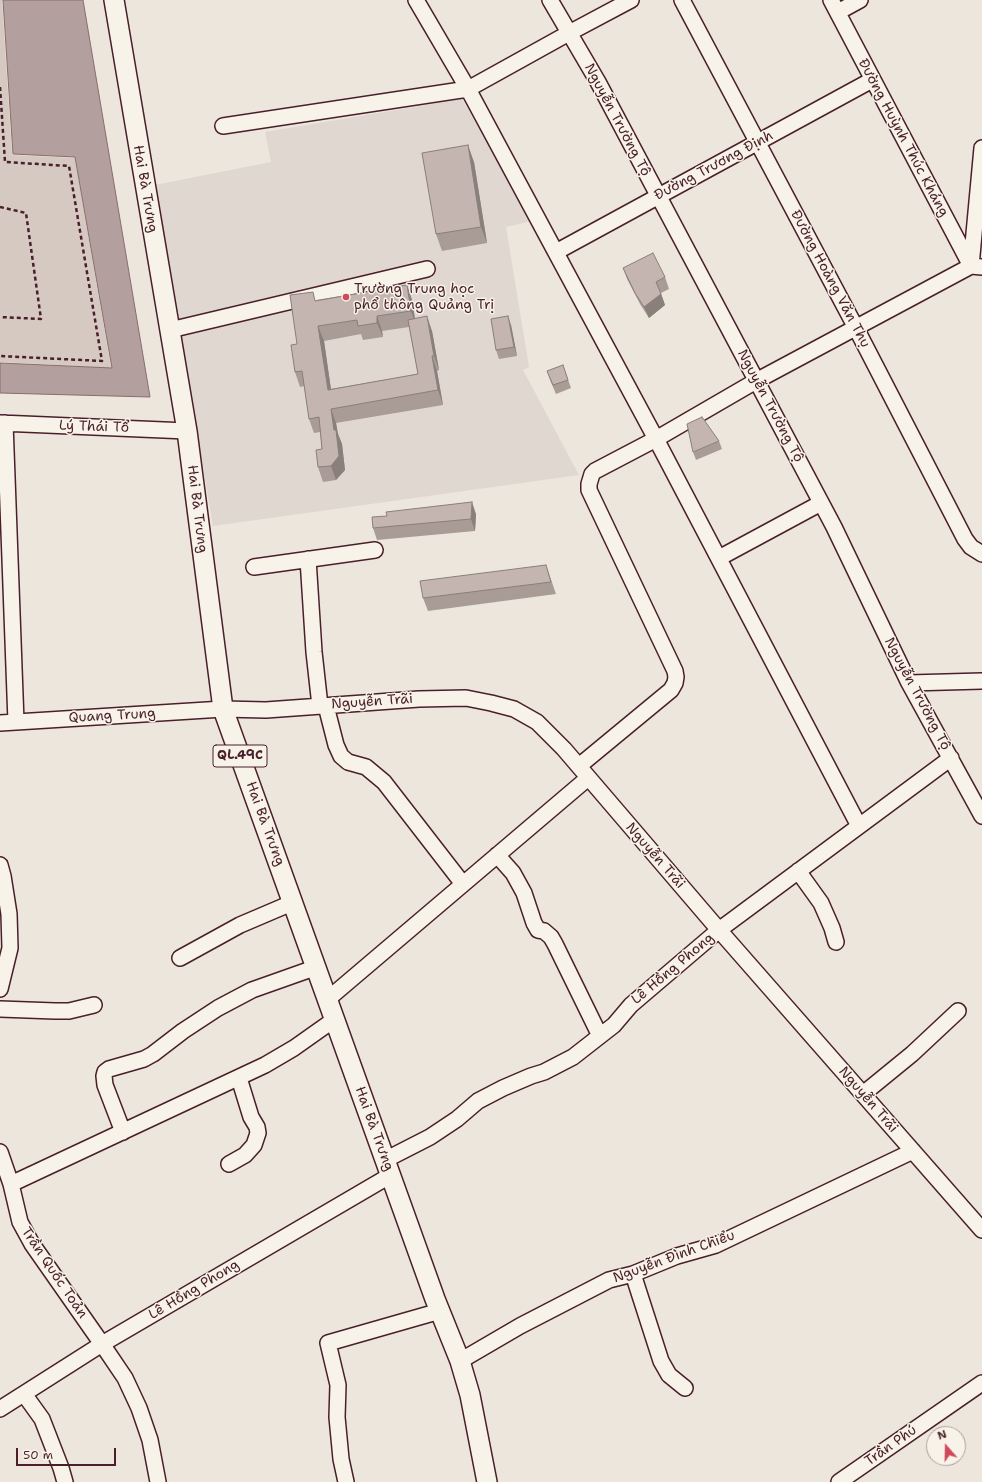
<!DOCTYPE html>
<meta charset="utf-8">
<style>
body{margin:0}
#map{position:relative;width:982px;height:1482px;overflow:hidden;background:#ece6dd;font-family:"Shantell Sans",sans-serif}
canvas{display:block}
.north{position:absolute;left:926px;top:1426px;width:40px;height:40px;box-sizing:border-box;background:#f7f3e8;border:1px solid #b29e9c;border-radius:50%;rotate:340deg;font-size:11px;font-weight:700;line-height:16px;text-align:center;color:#4a1f2b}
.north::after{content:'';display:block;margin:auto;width:14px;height:18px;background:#d1495b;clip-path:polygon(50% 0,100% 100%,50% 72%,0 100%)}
.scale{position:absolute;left:16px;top:1448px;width:100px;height:18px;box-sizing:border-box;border:2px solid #4a1f2b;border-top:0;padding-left:5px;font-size:12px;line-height:14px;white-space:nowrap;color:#4a1f2b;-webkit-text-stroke:3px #f7f3e8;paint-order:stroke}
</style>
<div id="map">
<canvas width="982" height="1482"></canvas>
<div class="north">N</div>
<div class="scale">50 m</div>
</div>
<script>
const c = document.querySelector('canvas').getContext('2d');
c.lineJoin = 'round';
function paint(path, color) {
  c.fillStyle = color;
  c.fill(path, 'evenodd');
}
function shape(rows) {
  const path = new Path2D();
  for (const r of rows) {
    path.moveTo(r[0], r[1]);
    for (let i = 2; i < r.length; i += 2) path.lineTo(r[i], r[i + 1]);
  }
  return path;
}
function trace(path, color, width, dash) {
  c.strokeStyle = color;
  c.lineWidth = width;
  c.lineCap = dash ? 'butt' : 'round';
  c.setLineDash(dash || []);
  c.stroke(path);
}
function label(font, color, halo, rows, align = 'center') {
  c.font = font + ' "Shantell Sans",sans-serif';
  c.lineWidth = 3;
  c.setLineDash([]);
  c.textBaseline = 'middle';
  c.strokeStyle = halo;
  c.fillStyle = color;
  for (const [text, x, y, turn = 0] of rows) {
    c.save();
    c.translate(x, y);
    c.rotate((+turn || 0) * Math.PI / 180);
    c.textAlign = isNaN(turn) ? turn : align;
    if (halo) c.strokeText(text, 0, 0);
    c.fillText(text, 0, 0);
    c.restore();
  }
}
paint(shape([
 [462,99,532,221,506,227,529,367,523,370,579,475,213,526,155,185,271,162,265,132]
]), '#e0d7d0');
paint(shape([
 [0,0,2,0,12,155,75,158,111,368,0,362]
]), '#d5c9c2');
const water = shape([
 [3,0,83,0,150,397,0,393,0,363,112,368,75,157,13,154,3,0]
]);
paint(water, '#b39f9d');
trace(water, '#896c6f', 1);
const minor = shape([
 [416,0,468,89,656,439,859,826],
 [550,0,598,82,834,527,909,683,982,816],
 [682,0,856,328,965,539,971,547,982,554],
 [831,0,971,266,982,267],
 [838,12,860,0],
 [223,126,468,89,569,33,631,0],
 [556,252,872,80],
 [170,330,427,269],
 [0,423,187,431],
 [5,423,16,722],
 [719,558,821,503],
 [308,559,314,652,320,706],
 [254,567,375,550],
 [909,683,982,681],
 [326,706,336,745,341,756,348,762,366,767,384,782,463,884],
 [0,723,223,709,266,710,419,699,466,698,491,703,514,709,537,722,564,749,719,930,982,1230],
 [579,766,671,690,675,683,676,677,675,671,589,490,589,484,592,474,595,471,656,439,756,381,971,266,982,148],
 [497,855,513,873,524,893,534,923,538,930,544,931,551,937,555,944,600,1036],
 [0,865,3,876,9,914,10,948,0,989],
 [798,871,821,903,832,928,836,942],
 [180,958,240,925,294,902],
 [328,999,588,778],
 [0,1009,55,1011,69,1011,94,1005],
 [863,1094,912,1054,958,1011],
 [123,1132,105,1085,104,1076,105,1072,109,1069,144,1059,153,1054,183,1031,218,1008,252,990,317,967],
 [0,1152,11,1184,20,1222,32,1244,102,1344,125,1378,139,1408,150,1440,158,1482],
 [385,1160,430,1137,457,1119,478,1101,503,1088,531,1076,544,1072,573,1057,614,1025,631,1005,719,930,951,758],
 [229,1164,245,1155,254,1145,258,1133,257,1127,251,1117,239,1078],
 [11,1184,265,1065,294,1048,335,1019],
 [633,1274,661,1361,669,1375,685,1388],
 [460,1361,520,1326,609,1280,633,1274,677,1256,716,1245,913,1151],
 [24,1394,42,1419,61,1468,65,1482],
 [0,1409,102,1344,391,1175],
 [346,1482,341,1459,337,1417,338,1385,328,1343,440,1311],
 [839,1482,982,1383]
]);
const major = shape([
 [114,0,187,431,223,709,435,1299,460,1361,470,1395,487,1482]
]);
trace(minor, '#4a1f2b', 18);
trace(major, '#4a1f2b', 22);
trace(shape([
 [0,87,5,162,69,166,102,361,0,356],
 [0,207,26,213,41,319,0,317]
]), '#4a1f2b', 2.5, [4, 3]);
trace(minor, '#f7f3e8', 15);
trace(major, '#f7f3e8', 19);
paint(shape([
 [474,162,487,243,442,251,436,234],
 [623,268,665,277,669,289,661,293,665,305,649,318,640,304,627,279],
 [407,285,412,300,415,319,432,331,439,370,437,371,443,405,336,423,338,434,342,444,345,470,336,480,323,482,318,467,322,449,320,432,314,433,309,419,304,386,300,387,295,372,316,300],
 [409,327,418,374,331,389,324,341,361,334,363,340,383,337,382,331],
 [511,325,517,356,499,359,496,350],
 [563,365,571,388,556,394,550,380,547,371],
 [719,441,722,449,696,460,693,452],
 [476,514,475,531,377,540,373,528],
 [546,565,556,594,428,611,423,598]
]), '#a99c97');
paint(shape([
 [468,145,474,162,487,243,481,227],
 [407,285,412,300,416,326,411,311],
 [661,294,665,305,649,318,644,307],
 [377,316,382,331,383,337,377,323],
 [427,316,432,331,439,370,434,356],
 [508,316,511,325,517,356,514,347],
 [318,326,324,341,333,404,328,390],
 [432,356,437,371,443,405,438,390],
 [331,409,336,423,338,434,342,444,345,470,336,480,331,466,334,430],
 [472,502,476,514,475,531,471,519]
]), '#897f7b');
const building = shape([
 [468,145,481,227,436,234,422,153,468,145],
 [653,253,665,277,656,282,661,294,644,307,635,293,623,268,653,253],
 [407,285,411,311,377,316,377,323,358,326,357,320,318,326,328,390,418,374,408,320,427,316,434,356,432,356,438,390,331,409,334,430,336,430,339,456,331,466,318,467,316,450,322,449,319,417,309,419,302,371,295,372,291,345,297,344,290,295,313,292,315,301,407,285],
 [508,316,514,347,496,350,491,319,508,316],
 [563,365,568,380,553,385,547,371,563,365],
 [702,417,719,441,693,452,687,424,702,417],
 [472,502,471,519,373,528,372,517,387,516,386,512,472,502],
 [546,565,551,582,423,598,420,581,546,565]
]);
paint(building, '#c4b5b0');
trace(building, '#897f7b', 1);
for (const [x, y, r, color] of [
 [346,297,4,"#d1495b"]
]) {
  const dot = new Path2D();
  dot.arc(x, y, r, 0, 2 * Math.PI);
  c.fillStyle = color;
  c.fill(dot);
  trace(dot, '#f7f3e8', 1.5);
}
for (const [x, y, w] of [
 [240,756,54]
]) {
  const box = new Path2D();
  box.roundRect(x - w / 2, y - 11, w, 22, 3);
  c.fillStyle = '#f7f3e8';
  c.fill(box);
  trace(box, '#4a1f2b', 1);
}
label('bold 13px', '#4a1f2b', null, [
 ["QL.49C",240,756]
]);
label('14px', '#4a1f2b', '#f7f3e8', [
 ["Nguyễn Trường Tộ",617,120,62],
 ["Đường Huỳnh Thúc Kháng",903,138,62],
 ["Đường Trương Định",714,166,-28],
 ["Hai Bà Trưng",145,189,80],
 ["Đường Hoàng Văn Thụ",830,279,62],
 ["Nguyễn Trường Tộ",770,406,62],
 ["Lý Thái Tổ",94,427,2],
 ["Hai Bà Trưng",197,509,83],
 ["Nguyễn Trường Tộ",917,694,62],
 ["Nguyễn Trãi",372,702,-4],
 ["Quang Trung",112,716,-3],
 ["Hai Bà Trưng",265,824,70],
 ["Nguyễn Trãi",655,856,49],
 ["Lê Hồng Phong",673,969,-40],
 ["Nguyễn Trãi",868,1100,49],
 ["Hai Bà Trưng",374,1129,70],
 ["Nguyễn Đình Chiểu",674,1257,-20],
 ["Trần Quốc Toản",54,1273,56],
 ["Lê Hồng Phong",194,1290,-31],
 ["Trần Phú",891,1446,-35]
]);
label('14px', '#4a1f2b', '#f7f3e8', [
 ["Trường Trung học",354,289],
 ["phổ thông Quảng Trị",354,305]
], 'left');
</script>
